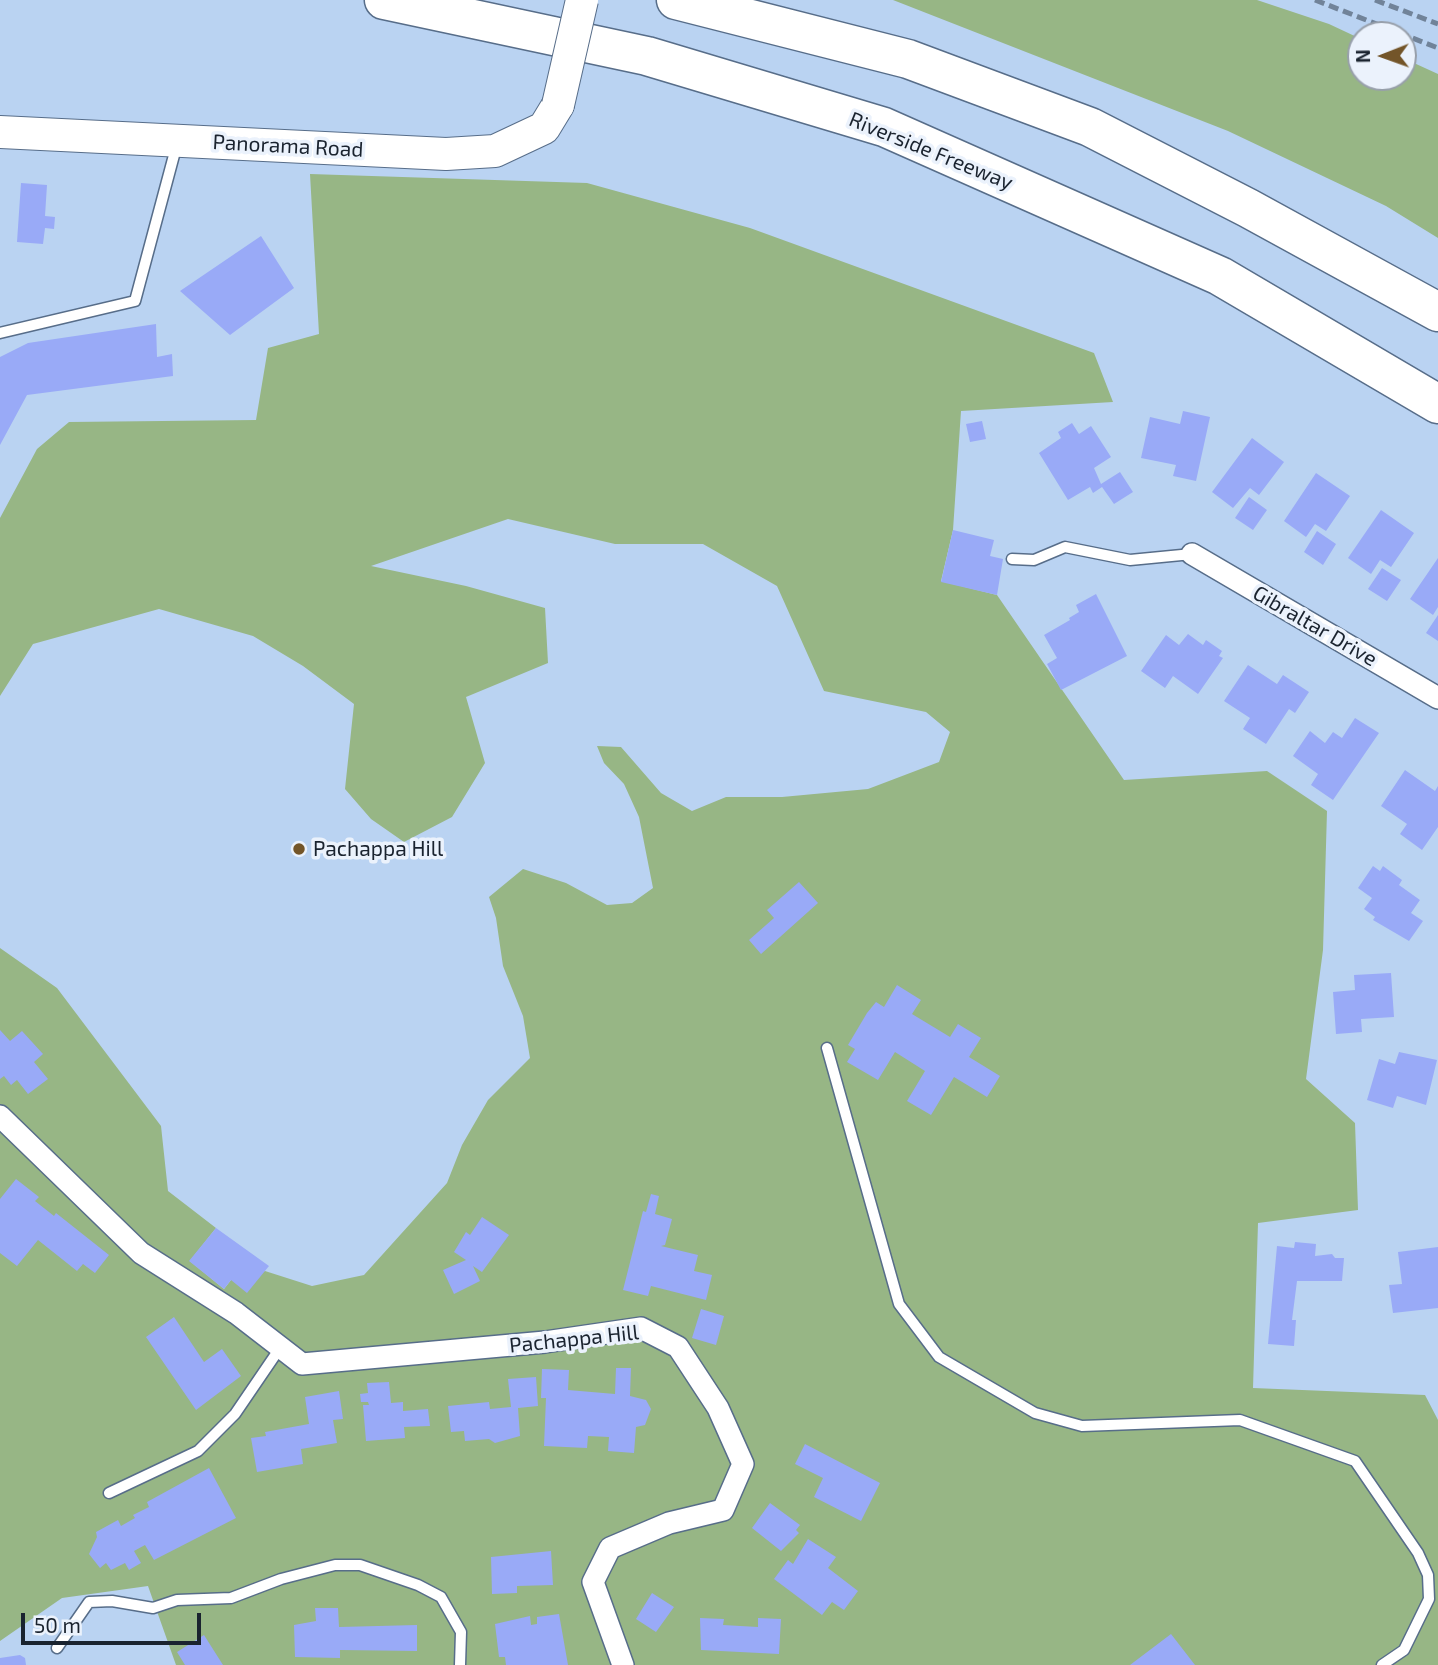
<!DOCTYPE html>
<style>
body{margin:0}
#map{position:relative;width:1438px;height:1665px;overflow:hidden;background:#bad3f2;font-family:"Exo 2",sans-serif}
canvas{display:block}
.north{position:absolute;left:1347px;top:21px;width:70px;height:70px;box-sizing:border-box;background:#ebf2fc;border:2px solid #979faa;border-radius:50%;rotate:269deg;font-size:19px;font-weight:700;line-height:28px;text-align:center;color:#1a232f}
.north::after{content:'';display:block;margin:auto;width:24px;height:32px;background:#735529;clip-path:polygon(50% 0,100% 100%,50% 72%,0 100%)}
.scale{position:absolute;left:21px;top:1613px;width:180px;height:32px;box-sizing:border-box;border:4px solid #1a232f;border-top:0;padding-left:9px;font-size:21px;line-height:24px;white-space:nowrap;color:#1a232f;-webkit-text-stroke:5px #ebf2fc;paint-order:stroke}
</style>
<div id="map">
<canvas width="1438" height="1665"></canvas>
<div class="north">N</div>
<div class="scale">50 m</div>
</div>
<script>
const c = document.querySelector('canvas').getContext('2d');
c.lineJoin = 'round';
function paint(path, color) {
  c.fillStyle = color;
  c.fill(path, 'evenodd');
}
function shape(rows) {
  const path = new Path2D();
  for (const r of rows) {
    path.moveTo(r[0], r[1]);
    for (let i = 2; i < r.length; i += 2) path.lineTo(r[i], r[i + 1]);
  }
  return path;
}
function trace(path, color, width, dash) {
  c.strokeStyle = color;
  c.lineWidth = width;
  c.lineCap = dash ? 'butt' : 'round';
  c.setLineDash(dash || []);
  c.stroke(path);
}
function label(font, color, halo, rows, align = 'center') {
  c.font = font + ' "Exo 2",sans-serif';
  c.lineWidth = 7;
  c.setLineDash([]);
  c.textBaseline = 'middle';
  c.strokeStyle = halo;
  c.fillStyle = color;
  for (const [text, x, y, turn = 0] of rows) {
    c.save();
    c.translate(x, y);
    c.rotate((+turn || 0) * Math.PI / 180);
    c.textAlign = isNaN(turn) ? turn : align;
    if (halo) c.strokeText(text, 0, 0);
    c.fillText(text, 0, 0);
    c.restore();
  }
}
paint(shape([
 [893,0,1257,0,1329,24,1361,39,1361,77,1403,77,1403,58,1438,74,1438,238,1386,206,1228,131],
 [310,174,587,183,750,228,1094,353,1113,402,961,411,953,530,941,581,997,595,1124,780,1267,771,1327,811,1323,950,1306,1079,1355,1123,1358,1210,1258,1223,1253,1388,1425,1395,1438,1420,1438,1665,176,1665,148,1586,62,1598,0,1641,0,948,57,988,161,1126,168,1191,216,1228,190,1261,224,1289,231,1280,265,1271,312,1286,364,1275,447,1183,462,1145,488,1100,530,1058,523,1016,503,966,496,918,489,897,523,869,566,883,607,905,632,903,653,888,639,817,624,784,604,763,597,746,621,747,661,793,692,811,726,797,782,797,868,789,939,762,950,732,926,712,824,691,777,586,703,544,615,544,508,519,371,566,466,586,545,608,548,663,466,697,485,763,452,817,404,842,371,819,345,789,354,704,303,666,253,636,159,609,33,644,0,696,0,518,37,449,69,422,256,420,268,348,319,334]
]), '#97b685');
paint(shape([
 [21,183,47,185,45,216,55,217,54,229,45,228,43,244,17,242],
 [261,236,294,288,230,335,180,291],
 [156,324,157,357,172,354,173,376,27,395,0,445,0,357,28,343],
 [1183,411,1210,417,1196,481,1173,476,1176,465,1141,458,1150,417,1180,424],
 [982,421,986,439,970,442,966,424],
 [1072,423,1079,434,1091,426,1111,457,1094,468,1101,484,1120,472,1133,492,1114,504,1102,487,1093,493,1090,487,1068,500,1039,453,1061,438,1058,432],
 [1252,438,1284,462,1259,495,1250,488,1233,508,1212,492],
 [1316,473,1350,496,1326,531,1315,524,1306,537,1284,521],
 [1249,497,1267,510,1253,530,1235,518],
 [1381,510,1414,533,1391,567,1380,560,1371,574,1348,558],
 [953,530,994,540,990,556,1003,559,997,595,941,582],
 [1317,531,1336,544,1323,565,1304,552],
 [1438,558,1438,607,1433,615,1410,599],
 [1382,568,1401,580,1387,601,1368,589],
 [1096,594,1127,656,1061,690,1047,664,1057,658,1044,635,1070,620,1069,618,1079,612,1076,605],
 [1438,615,1438,641,1426,633],
 [1188,634,1203,645,1206,640,1222,651,1219,656,1223,658,1198,694,1173,676,1165,688,1141,671,1166,635,1179,645],
 [1248,665,1277,684,1283,675,1309,692,1295,713,1289,709,1266,744,1243,729,1250,718,1224,701],
 [1355,718,1379,733,1333,800,1311,785,1318,774,1293,756,1310,731,1325,743,1333,732,1342,738],
 [1405,770,1435,791,1438,786,1438,827,1422,850,1400,834,1407,824,1381,806],
 [1373,866,1380,871,1383,866,1402,880,1399,885,1420,900,1411,913,1423,921,1409,941,1373,920,1375,917,1364,909,1372,898,1358,888],
 [799,882,818,903,761,954,749,940,774,918,767,910],
 [1391,973,1394,1017,1361,1019,1362,1032,1336,1034,1333,992,1355,990,1354,975],
 [897,985,921,1000,912,1014,950,1037,958,1024,981,1038,969,1057,1000,1076,987,1097,954,1077,931,1115,907,1101,925,1071,895,1052,878,1080,847,1062,855,1049,848,1045,867,1013,876,1002,884,1007],
 [0,1030,10,1041,22,1031,43,1054,34,1062,48,1079,28,1094,17,1080,11,1085,4,1076,0,1079],
 [1399,1052,1437,1060,1426,1105,1397,1096,1393,1108,1367,1100,1379,1059,1395,1064],
 [16,1179,39,1197,35,1201,54,1216,56,1213,109,1255,95,1273,83,1264,77,1271,38,1240,17,1266,0,1253,0,1199],
 [651,1194,659,1196,655,1214,672,1219,665,1245,661,1246,698,1255,694,1271,712,1275,706,1300,651,1286,648,1296,623,1290,643,1211,646,1212],
 [482,1217,509,1235,482,1272,473,1266,480,1281,454,1294,443,1270,466,1260,454,1252,466,1232,470,1235],
 [216,1228,269,1266,247,1293,231,1280,224,1289,189,1261],
 [1295,1242,1316,1244,1315,1256,1332,1254,1335,1258,1344,1258,1342,1281,1297,1281,1292,1320,1296,1320,1294,1346,1268,1344,1277,1246,1294,1248],
 [1438,1247,1438,1308,1393,1313,1389,1285,1402,1284,1398,1252],
 [701,1309,724,1316,716,1345,692,1338],
 [174,1317,204,1362,222,1349,241,1376,196,1410,146,1337],
 [616,1368,631,1368,630,1396,646,1400,651,1409,645,1425,636,1427,634,1453,608,1451,609,1437,588,1436,587,1448,544,1446,546,1398,541,1398,542,1369,569,1370,568,1390,615,1394],
 [536,1377,538,1406,518,1408,520,1436,495,1443,489,1439,465,1441,464,1431,451,1432,448,1406,489,1402,490,1409,511,1407,508,1379],
 [389,1382,391,1403,403,1402,403,1411,428,1409,430,1426,404,1427,405,1438,366,1441,363,1405,369,1405,368,1402,361,1402,360,1394,368,1393,367,1383],
 [339,1391,343,1419,333,1420,337,1443,301,1449,303,1464,257,1472,251,1438,266,1436,265,1432,309,1424,305,1397],
 [805,1444,880,1483,861,1521,814,1497,823,1478,795,1464],
 [209,1468,236,1518,154,1560,145,1545,134,1551,141,1563,129,1570,125,1563,111,1570,106,1563,100,1568,89,1554,97,1537,96,1532,118,1520,121,1526,135,1518,133,1515,149,1507,147,1502],
 [770,1503,800,1525,796,1530,799,1533,781,1551,752,1528],
 [808,1539,836,1557,828,1568,858,1591,844,1610,832,1602,822,1615,774,1579,788,1560,793,1564],
 [551,1551,553,1585,517,1586,517,1593,492,1594,491,1557],
 [652,1593,674,1607,656,1632,636,1619],
 [315,1608,338,1608,339,1627,417,1625,417,1651,340,1650,340,1658,295,1657,294,1625,316,1621],
 [559,1614,568,1665,506,1665,505,1657,499,1657,495,1624,530,1616,531,1625,537,1624,537,1617],
 [700,1618,724,1619,723,1625,758,1627,758,1618,781,1619,779,1654,701,1650],
 [1171,1634,1195,1665,1130,1665],
 [204,1635,223,1665,185,1665,177,1652],
 [20,1655,25,1658,26,1665,0,1665,0,1658]
]), '#99aaf7');
const lane = shape([
 [0,333,135,301,177,144],
 [1012,559,1034,560,1065,547,1130,560,1192,554],
 [827,1048,899,1304,939,1357,1035,1413,1082,1426,1240,1420,1355,1461,1418,1553,1428,1575,1429,1599,1404,1650,1382,1665],
 [109,1493,198,1451,235,1414,280,1348],
 [57,1648,89,1602,112,1601,153,1608,177,1600,231,1598,281,1579,335,1565,360,1565,418,1585,441,1597,461,1632,460,1665]
]);
const street = shape([
 [1192,554,1438,698],
 [0,1116,141,1253,236,1313,302,1364,545,1342,641,1328,678,1347,718,1408,743,1464,723,1510,669,1523,610,1548,593,1582,623,1665]
]);
const secondary = shape([
 [0,132,446,154,495,151,544,128,558,105]
]);
const highway = shape([
 [384,0,647,56,884,127,1220,276,1438,404],
 [676,0,908,59,1090,127,1248,208,1438,312]
]);
trace(lane, '#576d89', 13);
trace(street, '#576d89', 24);
trace(secondary, '#576d89', 34);
trace(highway, '#576d89', 41);
trace(lane, '#fff', 10);
trace(street, '#fff', 21);
trace(secondary, '#fff', 32);
trace(highway, '#fff', 38);
trace(shape([
 [1315,0,1438,48],
 [1375,0,1438,24]
]), '#718399', 5, [10, 5]);
const secondaryBridge = shape([
 [558,105,582,0]
]);
trace(secondaryBridge, '#576d89', 34, []);
trace(secondaryBridge, '#fff', 32);
for (const [x, y, r, color] of [
 [299,849,7,"#735529"]
]) {
  const dot = new Path2D();
  dot.arc(x, y, r, 0, 2 * Math.PI);
  c.fillStyle = color;
  c.fill(dot);
  trace(dot, '#ebf2fc', 2.5);
}
label('21px', '#1a232f', '#ebf2fc', [
 ["Panorama Road",288,146,3],
 ["Riverside Freeway",931,151,22],
 ["Gibraltar Drive",1315,626,30],
 ["Pachappa Hill",574,1339,-6]
]);
label('21px', '#1a232f', '#ebf2fc', [
 ["Pachappa Hill",313,849]
], 'left');
</script>
